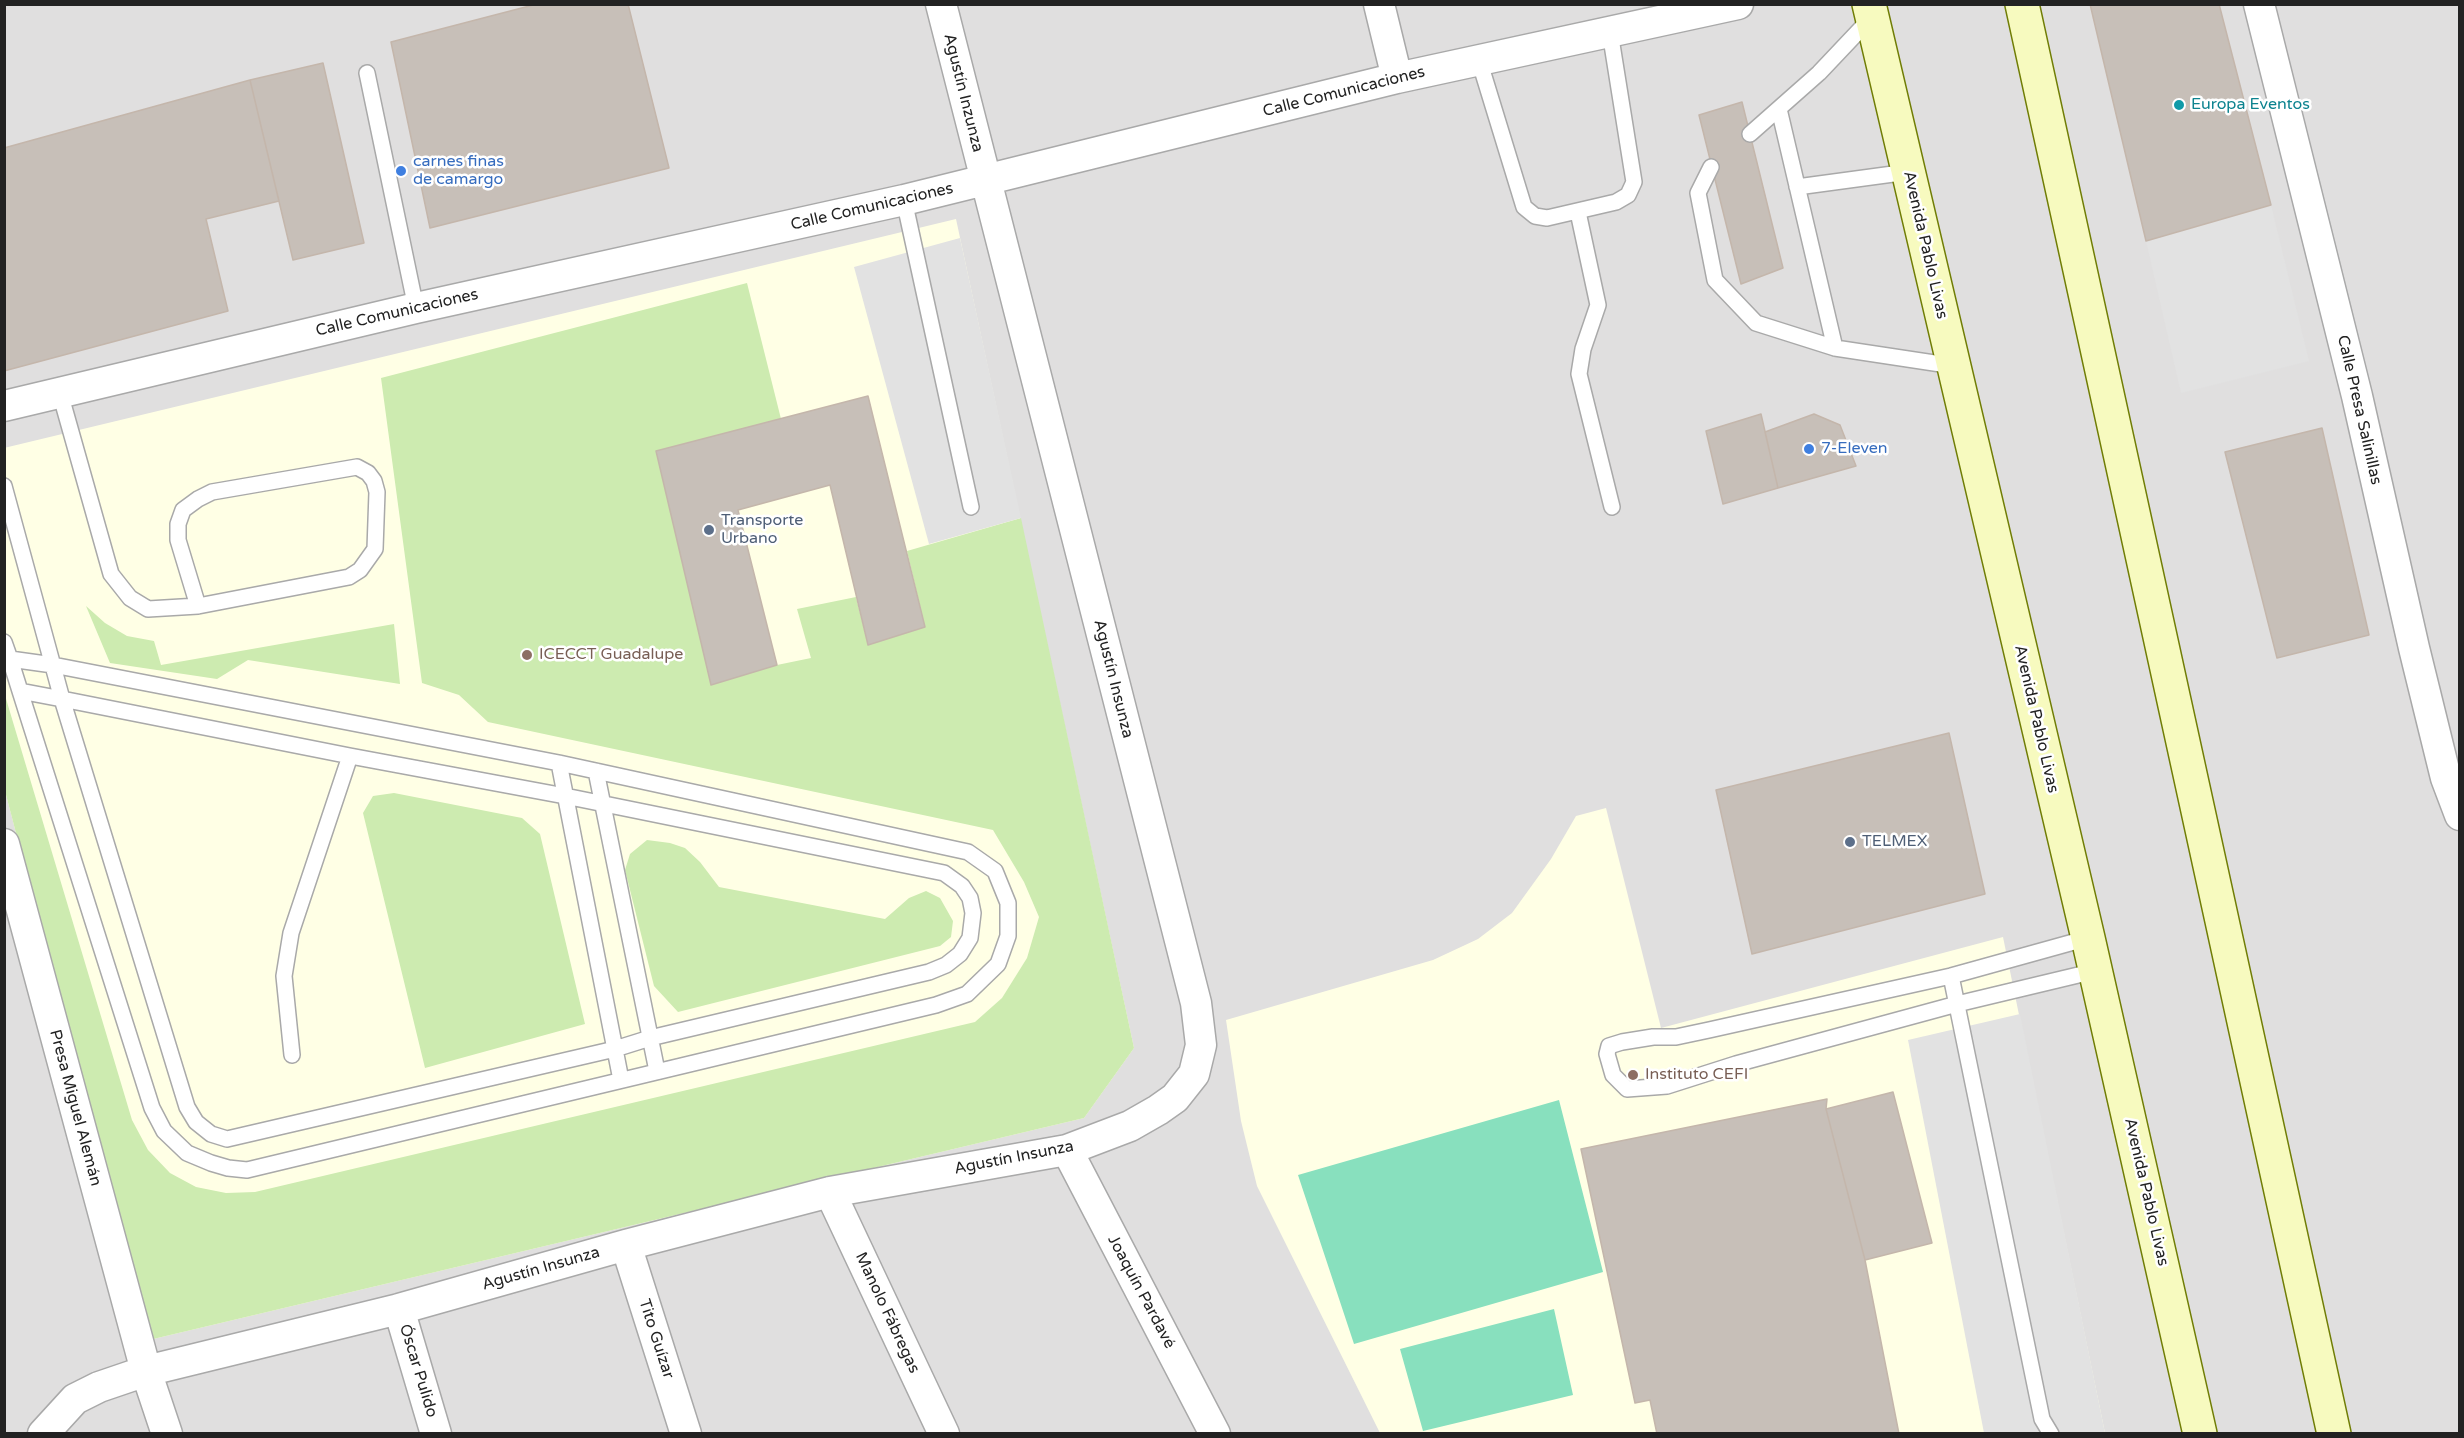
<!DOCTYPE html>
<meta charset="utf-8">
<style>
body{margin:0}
#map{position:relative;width:2464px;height:1438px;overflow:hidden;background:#f2efe9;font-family:"Varela Round",sans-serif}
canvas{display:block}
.frame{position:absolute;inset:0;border:6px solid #222;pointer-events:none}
</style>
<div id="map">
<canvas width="2464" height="1438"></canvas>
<div class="frame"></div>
</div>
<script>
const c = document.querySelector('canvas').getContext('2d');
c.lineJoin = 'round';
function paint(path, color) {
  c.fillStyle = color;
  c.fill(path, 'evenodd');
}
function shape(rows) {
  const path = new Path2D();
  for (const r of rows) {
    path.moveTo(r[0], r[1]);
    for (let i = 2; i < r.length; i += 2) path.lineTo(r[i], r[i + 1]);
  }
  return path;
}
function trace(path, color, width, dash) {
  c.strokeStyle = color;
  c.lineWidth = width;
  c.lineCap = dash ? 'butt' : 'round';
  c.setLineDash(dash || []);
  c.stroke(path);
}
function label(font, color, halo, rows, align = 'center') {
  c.font = font + ' "Varela Round",sans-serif';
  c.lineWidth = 5;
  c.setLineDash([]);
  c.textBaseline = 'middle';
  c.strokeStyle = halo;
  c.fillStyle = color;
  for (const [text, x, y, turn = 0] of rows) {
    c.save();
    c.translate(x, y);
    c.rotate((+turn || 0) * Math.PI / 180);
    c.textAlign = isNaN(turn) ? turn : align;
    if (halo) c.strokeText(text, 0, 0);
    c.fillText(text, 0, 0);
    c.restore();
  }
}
paint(shape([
 [5,5,2459,5,2459,1433,5,1434]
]), '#e0dfdf');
paint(shape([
 [956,219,1134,1048,1084,1118,149,1340,5,791,4,448],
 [1606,808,1661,1028,2003,937,2105,1433,1380,1433,1257,1186,1241,1121,1226,1020,1433,960,1478,939,1512,913,1551,859,1576,816]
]), '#ffffe5');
paint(shape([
 [747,283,781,419,656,451,711,684,777,665,811,658,797,609,856,597,868,645,925,627,907,551,1021,518,1134,1048,1084,1118,149,1340,5,791,4,692,132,1120,148,1150,170,1173,196,1187,226,1193,255,1192,975,1022,1002,998,1027,958,1039,917,1024,882,993,830,488,722,459,695,422,683,381,378],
 [86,606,105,623,127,636,154,641,161,665,394,624,400,684,248,660,217,679,110,663],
 [394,793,522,818,540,834,585,1024,425,1068,363,813,373,796],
 [647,840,670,843,685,848,700,862,719,887,885,919,909,898,926,891,940,898,953,921,951,937,940,946,678,1012,654,986,625,870,630,854]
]), '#cdebb0');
paint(shape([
 [1559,1100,1603,1272,1354,1344,1298,1175],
 [1554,1309,1573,1395,1423,1431,1400,1349]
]), '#88e0be');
paint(shape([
 [2271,205,2309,361,2181,393,2146,241],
 [960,238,1021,518,929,544,854,267],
 [2020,1014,2105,1433,1984,1433,1908,1040]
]), '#e2e2e2');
const building = shape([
 [537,4,628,4,669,168,430,228,391,42,537,4],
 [2090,4,2219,4,2271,205,2146,241,2090,4],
 [323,63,364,243,293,260,250,80,323,63],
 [250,80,279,201,206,219,228,311,4,371,4,148,250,80],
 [1742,102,1783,268,1741,284,1699,115,1742,102],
 [868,396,925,627,868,645,830,485,738,510,777,665,711,685,656,451,868,396],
 [1761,414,1778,488,1723,504,1706,431,1761,414],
 [1814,414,1840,425,1856,466,1778,488,1765,432,1814,414],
 [2322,428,2369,635,2277,658,2225,452,2322,428],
 [1949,733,1985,894,1752,954,1716,790,1949,733],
 [1893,1092,1932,1243,1865,1260,1826,1109,1893,1092],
 [1827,1099,1826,1109,1865,1260,1899,1434,1657,1434,1650,1400,1635,1403,1581,1149,1827,1099]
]);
paint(building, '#c7bfb8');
trace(building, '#c4b6ab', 1.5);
const lane = shape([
 [1479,60,1524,207,1535,216,1547,218,1616,202,1628,195,1634,182,1610,32],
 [367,73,416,308],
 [1779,109,1835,348],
 [1750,134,1819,73,1872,17],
 [1711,167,1698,193,1715,280,1756,323,1835,348,1954,366],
 [1797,187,1908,172],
 [904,200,971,507],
 [1578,212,1598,305,1583,349,1579,374,1612,507],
 [60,393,111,574,130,598,148,609,198,606,349,577,360,570,375,549,377,492,374,481,368,473,357,467,212,492,198,499,183,510,178,524,178,540,198,606],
 [4,486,62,699,187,1107,196,1122,211,1134,227,1139,615,1049,650,1038,929,972,946,965,960,954,970,938,973,913,970,898,962,886,944,873,565,796,350,756,62,699,20,691],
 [4,642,10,659,20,691,152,1108,164,1131,187,1153,211,1163,228,1168,247,1170,936,1005,967,994,998,964,1008,936,1008,903,995,871,968,852,559,763,53,665,10,659],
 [559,763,621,1080],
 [596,771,657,1071],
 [2088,938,1951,976,1709,1030,1676,1037,1653,1037,1622,1042,1609,1046,1607,1054,1613,1075,1627,1089,1667,1086,1736,1064,1957,1004,2095,971],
 [1951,976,2042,1419,2051,1434],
 [292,1055,284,976,291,933,350,756]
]);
const street = shape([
 [1379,4,1397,78],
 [2259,4,2357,396,2414,648,2446,778,2460,815],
 [4,406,416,308,904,200,1397,78,1738,4],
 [4,844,146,1371,167,1434],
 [1067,1150,1215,1434],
 [830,1192,944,1434],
 [626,1245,686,1434],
 [399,1309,436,1434],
 [43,1434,75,1399,99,1387,146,1371,399,1309,626,1245,830,1192,1067,1150,1130,1126,1158,1110,1175,1098,1194,1074,1201,1045,1196,1003,941,4]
]);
const secondary = shape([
 [1869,4,2088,938,2200,1434],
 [2022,4,2334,1434]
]);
trace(lane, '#a9a9a9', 18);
trace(street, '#a9a9a9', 33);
trace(secondary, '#707d05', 36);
trace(lane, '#fff', 15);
trace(street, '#fff', 30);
trace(secondary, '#f7fabf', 33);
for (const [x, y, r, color] of [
 [2179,105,6,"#0f9aa8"],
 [401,171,6,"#3f7fe0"],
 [1809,449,6,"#3f7fe0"],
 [709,530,6,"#5c6f8a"],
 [527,655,6,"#8d6e63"],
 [1850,842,6,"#5c6f8a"],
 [1633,1075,6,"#8d6e63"]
]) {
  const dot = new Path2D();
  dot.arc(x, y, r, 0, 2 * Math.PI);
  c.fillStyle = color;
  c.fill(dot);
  trace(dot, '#fff', 2);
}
label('16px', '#222', '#fff', [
 ["Calle Comunicaciones",1344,92,-14],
 ["Agustín Inzunza",963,93,76],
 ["Calle Comunicaciones",872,207,-13],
 ["Avenida Pablo Livas",1925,245,77],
 ["Calle Comunicaciones",397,313,-13],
 ["Calle Presa Salinillas",2359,410,77],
 ["Agustín Insunza",1113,679,76],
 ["Avenida Pablo Livas",2036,719,77],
 ["Presa Miguel Alemán",75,1108,75],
 ["Agustín Insunza",1014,1158,-11],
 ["Avenida Pablo Livas",2146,1192,77],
 ["Agustín Insunza",541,1269,-16],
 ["Joaquín Pardavé",1141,1292,62],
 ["Manolo Fábregas",887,1313,65],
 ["Tito Guízar",656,1339,72],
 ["Óscar Pulido",418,1371,73]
]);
label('16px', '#0d838f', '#fff', [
 ["Europa Eventos",2191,105]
], 'left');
label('16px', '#366cbe', '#fff', [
 ["carnes finas",413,162],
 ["de camargo",413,180],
 ["7-Eleven",1821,449]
], 'left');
label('16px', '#4e5e75', '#fff', [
 ["Transporte",721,521],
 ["Urbano",721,539],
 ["TELMEX",1862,842]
], 'left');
label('16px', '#785e54', '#fff', [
 ["ICECCT Guadalupe",539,655],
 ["Instituto CEFI",1645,1075]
], 'left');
</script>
